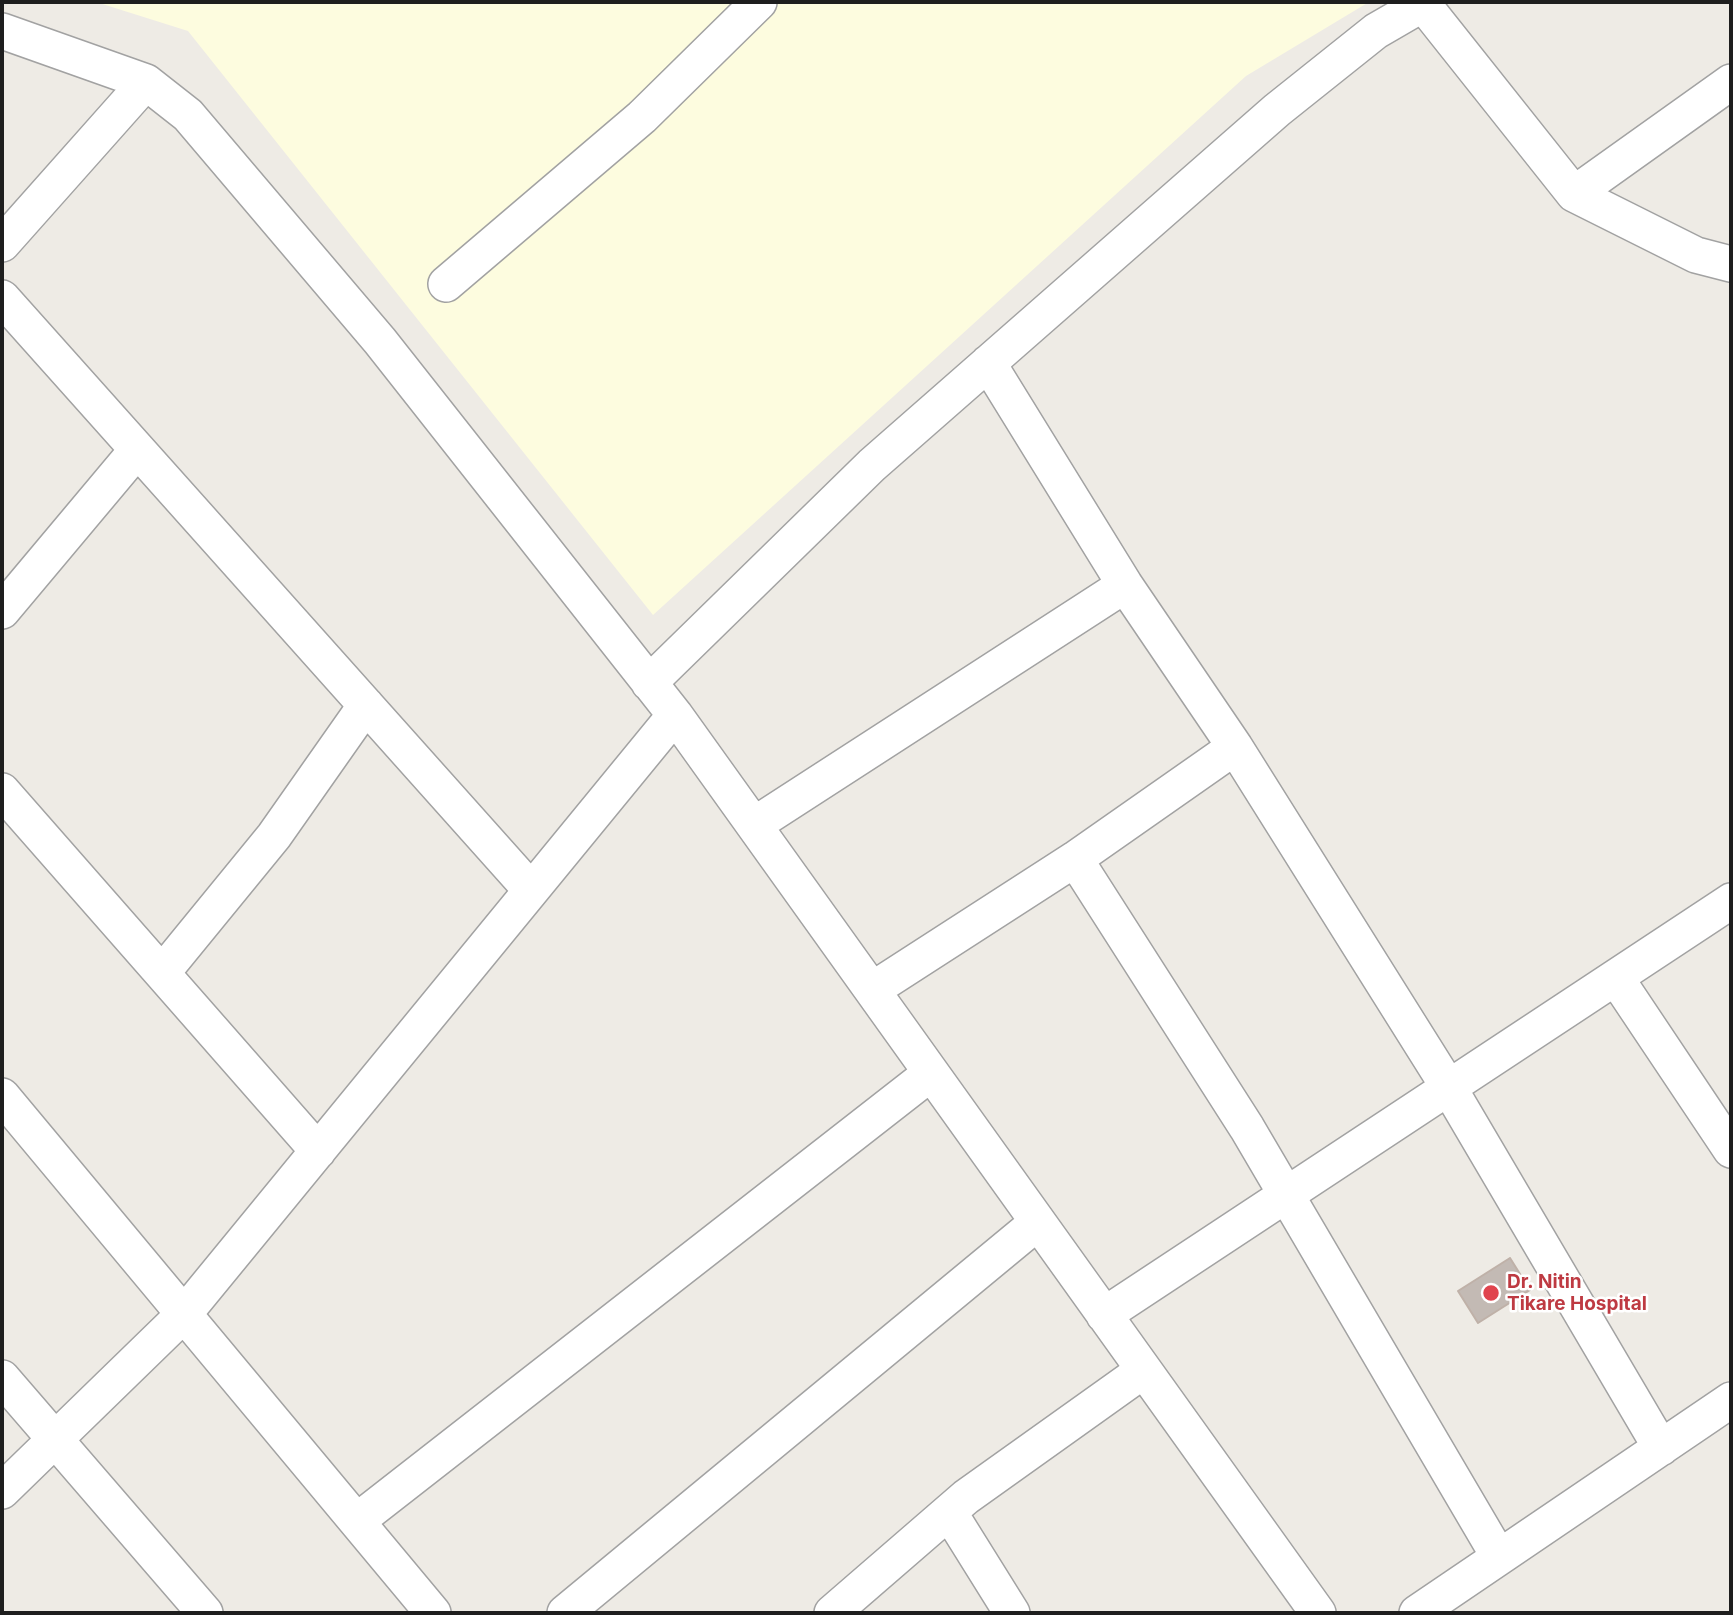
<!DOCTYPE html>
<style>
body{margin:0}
#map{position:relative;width:1733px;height:1615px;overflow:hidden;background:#eeebe5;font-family:Inter,sans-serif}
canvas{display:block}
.frame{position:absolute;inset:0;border:4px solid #1e1e1e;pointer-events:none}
</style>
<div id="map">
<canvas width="1733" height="1615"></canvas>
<div class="frame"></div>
</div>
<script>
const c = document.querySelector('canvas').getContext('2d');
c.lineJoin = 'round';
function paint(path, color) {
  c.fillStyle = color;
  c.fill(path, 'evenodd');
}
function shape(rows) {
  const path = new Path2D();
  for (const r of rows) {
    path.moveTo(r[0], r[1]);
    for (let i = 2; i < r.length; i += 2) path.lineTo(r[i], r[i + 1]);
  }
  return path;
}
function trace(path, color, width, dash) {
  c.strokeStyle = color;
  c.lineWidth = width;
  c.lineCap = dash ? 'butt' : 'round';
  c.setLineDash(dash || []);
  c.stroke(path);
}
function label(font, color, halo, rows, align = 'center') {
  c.font = font + ' Inter,sans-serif';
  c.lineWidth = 5;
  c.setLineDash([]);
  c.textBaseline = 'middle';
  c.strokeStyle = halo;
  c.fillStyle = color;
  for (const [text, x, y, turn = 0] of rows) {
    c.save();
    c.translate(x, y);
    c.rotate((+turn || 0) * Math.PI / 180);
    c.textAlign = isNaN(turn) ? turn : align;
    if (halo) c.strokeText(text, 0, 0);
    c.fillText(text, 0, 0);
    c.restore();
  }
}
paint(shape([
 [96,2,1369,2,1246,76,653,615,188,31]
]), '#fdfcdf');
const building = shape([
 [1510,1258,1530,1290,1478,1323,1458,1291,1510,1258]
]);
paint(building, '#c3bab4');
trace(building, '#bfb1a8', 2);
const minor = shape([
 [1423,4,1574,194,1696,255,1731,264],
 [2,31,146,82,188,115,380,341,675,715,1318,1613],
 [1574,194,1731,82],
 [2,244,146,82],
 [446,284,642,117,759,2],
 [2,298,531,890],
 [988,363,1125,585,1235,747,1449,1088,1661,1448],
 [2,611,137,450],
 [649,683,872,465,1277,110,1376,31,1426,2],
 [2,791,318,1151],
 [754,825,1125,585],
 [1075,859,1247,1128,1499,1557],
 [162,973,274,836,366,705],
 [1616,978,1731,1150],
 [872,990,1075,859,1235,747],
 [2,1096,433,1613],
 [1104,1315,1731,901],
 [2,1378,205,1613],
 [2,1491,184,1314,675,715],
 [949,1512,1012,1613],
 [357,1521,931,1073],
 [565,1613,1038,1222],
 [832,1613,966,1497,1144,1370],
 [1417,1613,1731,1400]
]);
trace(minor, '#a2a2a2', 38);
trace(minor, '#fff', 35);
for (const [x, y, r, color] of [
 [1491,1293,9,"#e0444e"]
]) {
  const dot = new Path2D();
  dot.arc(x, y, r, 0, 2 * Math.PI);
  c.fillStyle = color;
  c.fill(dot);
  trace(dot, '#fff', 2.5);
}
label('bold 19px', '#be3a42', '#fff', [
 ["Dr. Nitin",1507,1282],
 ["Tikare Hospital",1507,1304]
], 'left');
</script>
